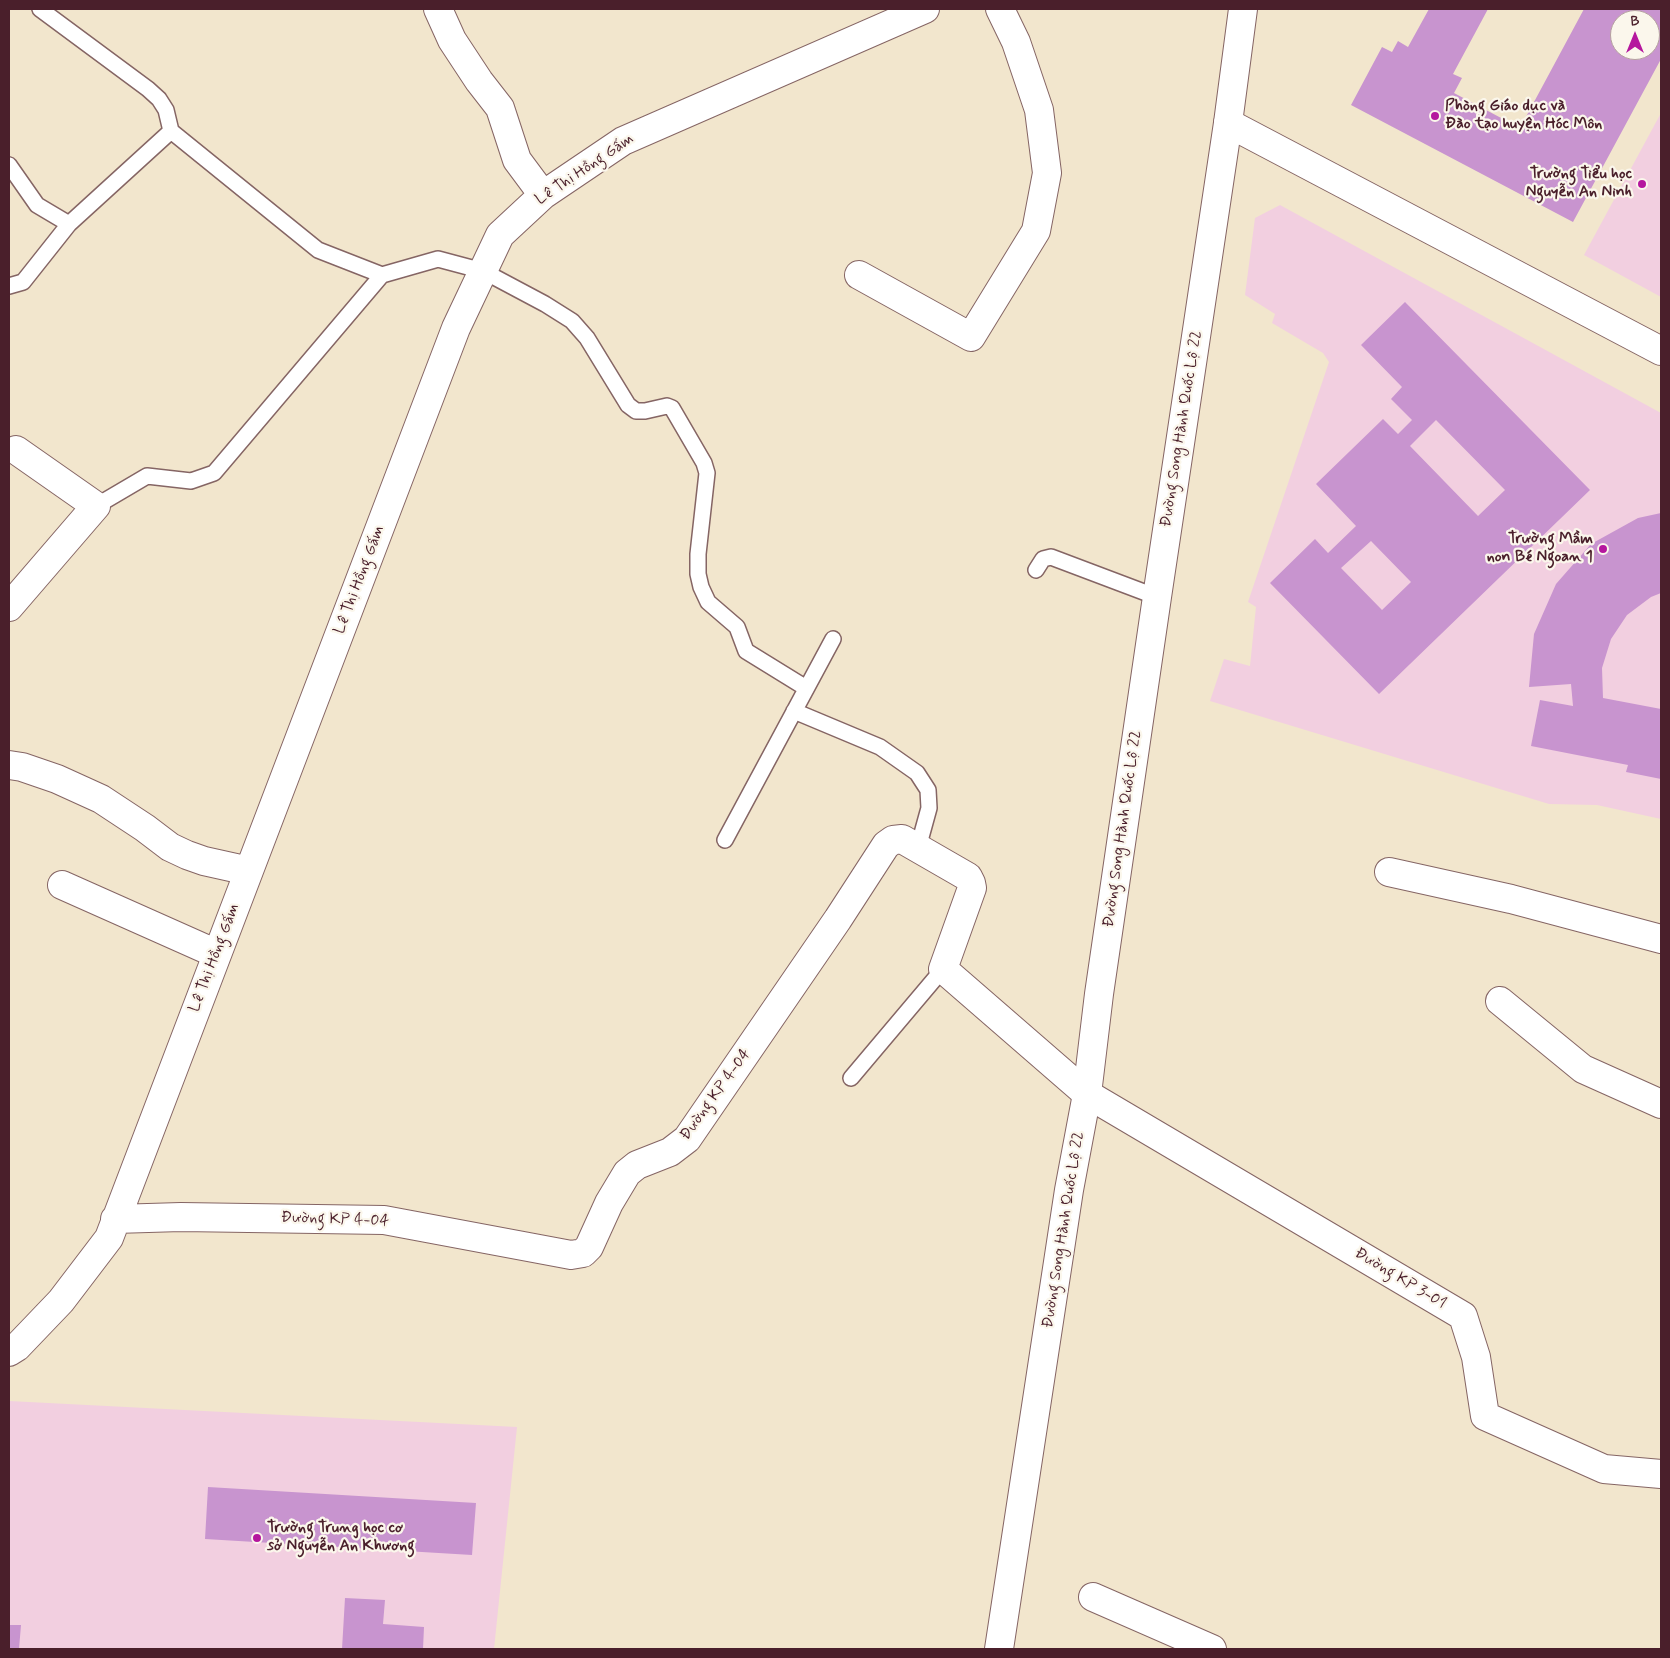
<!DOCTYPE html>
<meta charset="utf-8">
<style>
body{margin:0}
#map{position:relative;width:1670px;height:1658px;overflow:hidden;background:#f2e6cd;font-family:Mynerve,sans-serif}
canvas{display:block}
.frame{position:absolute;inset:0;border:10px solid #4a1f2b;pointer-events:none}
.north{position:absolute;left:1610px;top:10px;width:50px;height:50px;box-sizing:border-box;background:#fbf7ec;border:1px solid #b4a19f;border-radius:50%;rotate:0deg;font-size:14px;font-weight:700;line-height:20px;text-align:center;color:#4a1f2b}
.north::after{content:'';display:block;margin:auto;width:18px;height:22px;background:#b5179e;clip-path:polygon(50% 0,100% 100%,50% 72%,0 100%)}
</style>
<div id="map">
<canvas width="1670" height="1658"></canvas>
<div class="frame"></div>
<div class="north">B</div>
</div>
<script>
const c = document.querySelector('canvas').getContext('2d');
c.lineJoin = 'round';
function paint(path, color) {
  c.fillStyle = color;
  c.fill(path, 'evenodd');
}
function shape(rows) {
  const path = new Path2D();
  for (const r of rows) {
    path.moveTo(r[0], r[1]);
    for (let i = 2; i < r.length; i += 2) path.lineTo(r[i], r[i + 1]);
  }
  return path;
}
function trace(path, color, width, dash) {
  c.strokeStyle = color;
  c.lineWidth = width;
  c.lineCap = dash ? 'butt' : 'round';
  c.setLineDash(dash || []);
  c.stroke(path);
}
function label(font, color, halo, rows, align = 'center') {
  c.font = font + ' Mynerve,sans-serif';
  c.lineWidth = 4.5;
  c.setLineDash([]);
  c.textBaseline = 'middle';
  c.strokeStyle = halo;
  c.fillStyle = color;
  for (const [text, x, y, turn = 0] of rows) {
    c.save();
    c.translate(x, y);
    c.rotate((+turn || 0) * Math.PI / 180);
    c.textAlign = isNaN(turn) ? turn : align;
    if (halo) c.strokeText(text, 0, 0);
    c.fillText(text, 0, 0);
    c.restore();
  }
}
paint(shape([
 [1661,113,1661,297,1584,255],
 [1280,205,1661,413,1661,819,1597,805,1549,804,1210,701,1224,659,1250,666,1256,607,1248,602,1329,362,1323,353,1272,323,1275,314,1245,295,1255,218],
 [9,1401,517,1427,494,1649,9,1649]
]), '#f2cfe0');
paint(shape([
 [1429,9,1488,9,1453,74,1462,78,1454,93,1520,128,1584,9,1661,10,1661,59,1573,222,1351,105,1382,47,1392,52,1398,41,1408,47],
 [1620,20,1650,20,1650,50,1620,50],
 [1405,302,1590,490,1379,694,1270,583,1315,539,1328,553,1356,526,1316,484,1383,419,1398,434,1412,420,1391,399,1402,387,1361,345],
 [1436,420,1505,490,1478,516,1410,446],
 [1371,541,1411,582,1382,610,1341,568],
 [1661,513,1661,593,1651,597,1627,615,1611,639,1602,668,1603,698,1661,709,1661,779,1626,772,1628,765,1531,746,1540,700,1573,706,1571,684,1529,687,1534,634,1556,584,1591,544,1638,518],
 [208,1487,476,1503,472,1555,205,1539],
 [345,1598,385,1600,383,1624,424,1627,423,1649,342,1649],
 [9,1625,21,1625,19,1649,9,1649]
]), '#c894cf');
const lane = shape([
 [40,9,148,89,159,99,166,110,171,131,318,250,382,275],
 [9,165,37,205,69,224],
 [9,286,23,282,69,224,171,131],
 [96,506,147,476,191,481,214,473,382,275,438,259,483,271,545,304,572,321,587,338,628,405,636,411,645,411,667,406,672,408,704,463,707,473,698,554,698,574,701,587,708,602,737,627,746,651,806,688],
 [1036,570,1043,559,1051,557,1157,597],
 [794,711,880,747,917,773,928,790,929,808,918,848],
 [725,840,833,639],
 [851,1078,943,969]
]);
const street = shape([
 [438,9,452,40,479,81,500,108,517,160,543,195],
 [1228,123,1661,351],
 [859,275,971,337,1036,231,1047,173,1039,110,1016,42,1000,9],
 [9,607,96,506,16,450],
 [9,765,22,767,57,779,101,799,145,828,170,847,187,855,204,861,249,871],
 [1389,872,1511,899,1661,939],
 [62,885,217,954],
 [1500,1001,1583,1069,1661,1104],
 [115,1219,181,1217,384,1220,571,1255,583,1253,589,1247,609,1203,627,1173,637,1165,670,1152,687,1139,838,919,886,845,893,840,902,839,968,877,971,883,972,888,943,969,1087,1094,1463,1316,1476,1357,1485,1416,1604,1469,1661,1474],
 [9,1352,17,1347,61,1301,109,1238,456,328,500,235,543,195,623,141,925,9],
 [1093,1597,1212,1649]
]);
const secondary = shape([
 [999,1649,1069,1190,1087,1094,1099,994,1157,597,1228,123,1243,9]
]);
trace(lane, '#856564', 18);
trace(street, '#856564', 30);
trace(secondary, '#856564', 30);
trace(lane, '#fff', 15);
trace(street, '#fff', 28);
trace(secondary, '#fff', 28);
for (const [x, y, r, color] of [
 [1435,116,5,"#b5179e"],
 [1642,184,5,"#b5179e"],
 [1603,549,5,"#b5179e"],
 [257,1538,5,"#b5179e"]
]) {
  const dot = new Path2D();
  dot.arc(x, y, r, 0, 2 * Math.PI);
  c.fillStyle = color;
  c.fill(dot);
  trace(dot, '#fbf7ec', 2);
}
label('bold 16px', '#4a1f2b', '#fbf7ec', [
 ["Phòng Giáo dục và",1445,107],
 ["Đào tạo huyện Hóc Môn",1445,125],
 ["Trường Tiểu học",1632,175,"right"],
 ["Nguyễn An Ninh",1632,193,"right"],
 ["Trường Mầm",1593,540,"right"],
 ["non Bé Ngoan 1",1593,558,"right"],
 ["Trường Trung học cơ",267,1529],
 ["sở Nguyễn An Khương",267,1547]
], 'left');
label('16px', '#4a1f2b', '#fbf7ec', [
 ["Lê Thị Hồng Gấm",585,170,-34],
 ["Đường Song Hành Quốc Lộ 22",1182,429,-81],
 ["Lê Thị Hồng Gấm",360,580,-69],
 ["Đường Song Hành Quốc Lộ 22",1123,829,-82],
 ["Lê Thị Hồng Gấm",215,958,-69],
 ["Đường KP 4-04",716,1095,-54],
 ["Đường KP 4-04",335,1220,2],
 ["Đường Song Hành Quốc Lộ 22",1064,1230,-81],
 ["Đường KP 3-01",1400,1279,31]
]);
</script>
